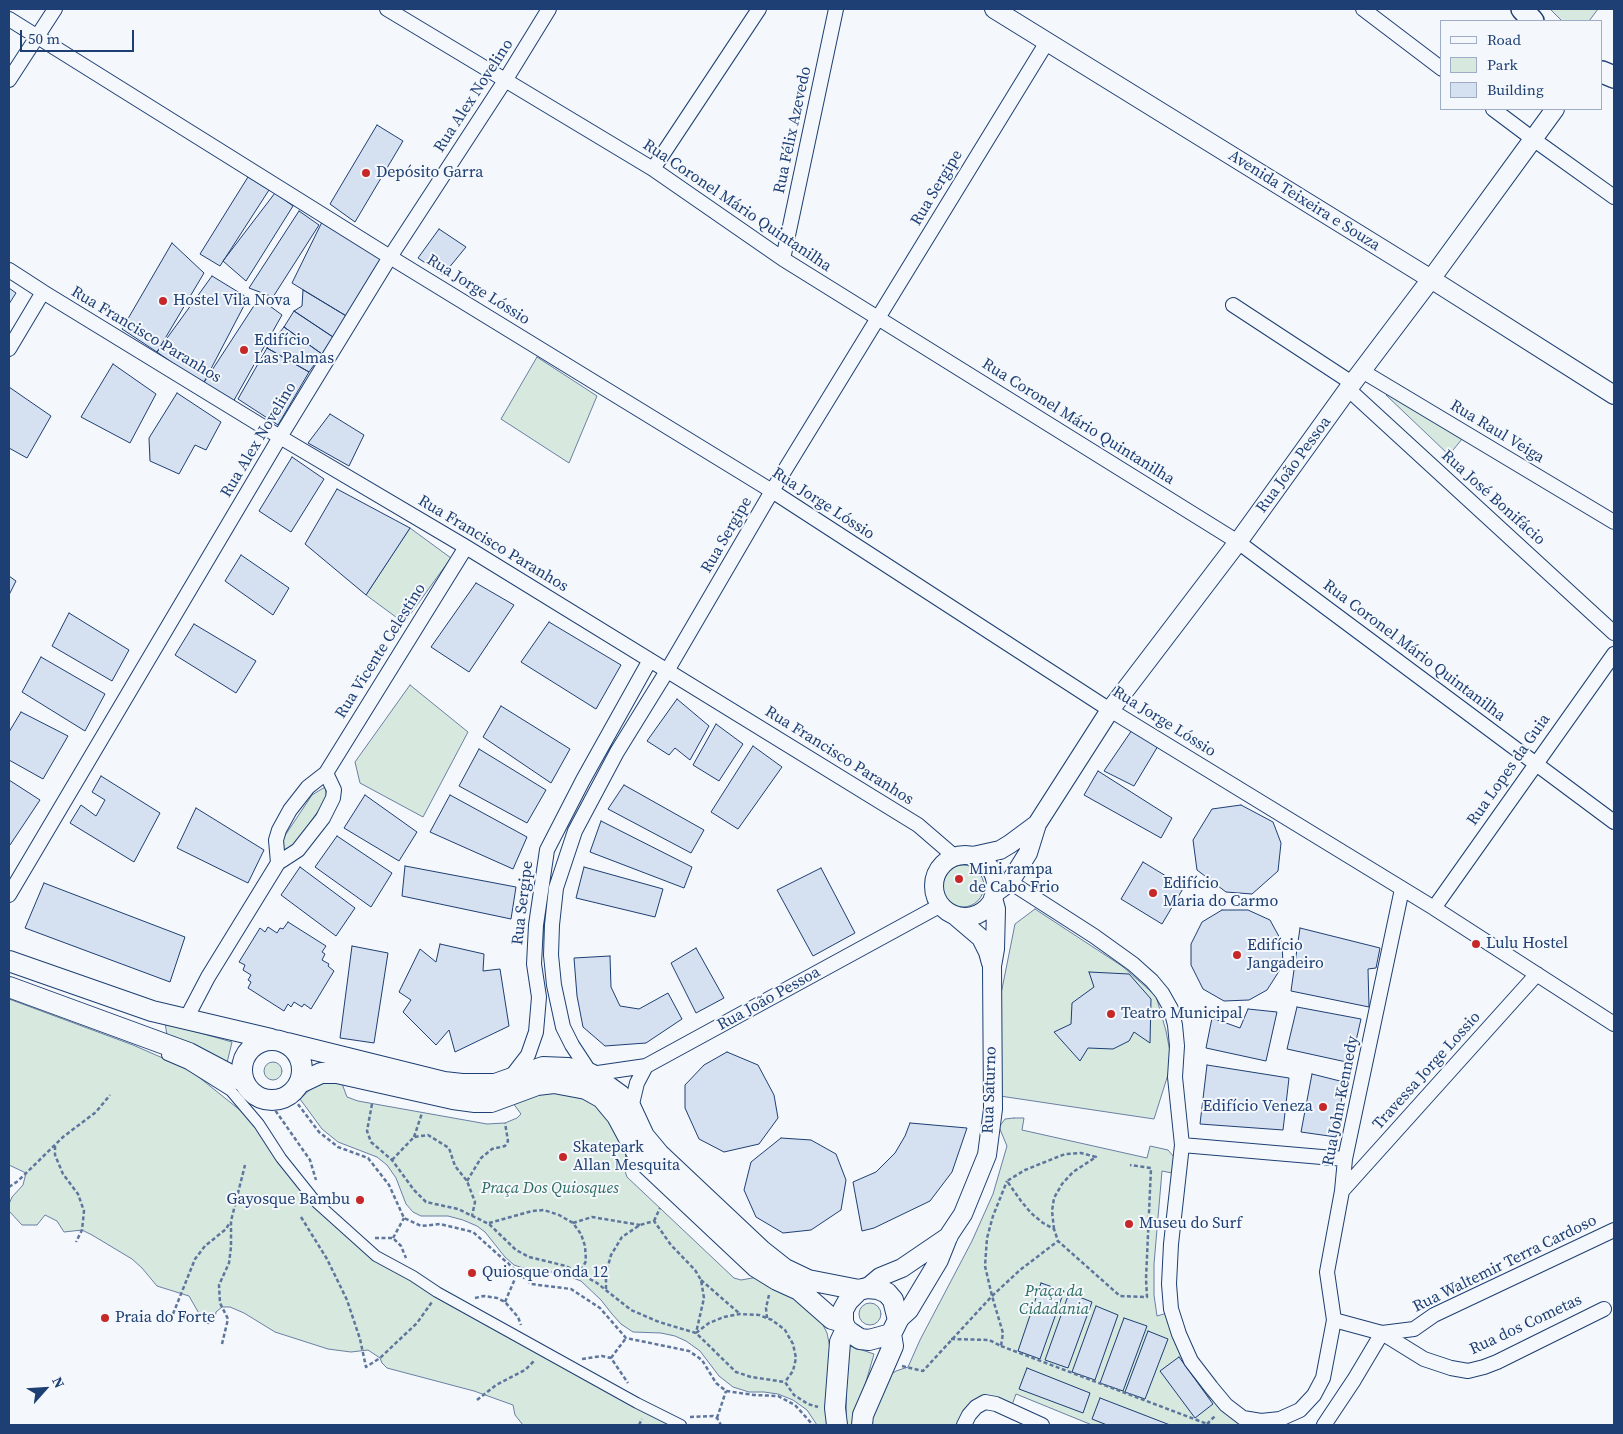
<!DOCTYPE html>
<meta charset="utf-8">
<style>
body{margin:0}
#map{position:relative;width:1623px;height:1434px;overflow:hidden;background:#f4f7fb;font-family:"Source Serif 4",serif}
canvas{display:block}
.frame{position:absolute;inset:0;border:10px solid #1d3f73;pointer-events:none}
.legend{position:absolute;left:1440px;top:20px;width:162px;height:90px;box-sizing:border-box;background:#f4f7fb;border:1px solid #9eadc5;margin:0;padding:6px 9px;list-style:none;font-size:15px;color:#1d3f73}
.legend li{display:flex;align-items:center;gap:10px;height:25px}
.legend b{width:25px;border:1px solid #9eadc5}
.north{position:absolute;left:20px;top:1364px;width:50px;height:50px;-webkit-text-stroke:4px #f4f7fb;paint-order:stroke;rotate:64deg;font-size:14px;font-weight:700;line-height:20px;text-align:center;color:#1d3f73}
.north::after{content:'';display:block;margin:auto;width:18px;height:22px;background:#1d3f73;clip-path:polygon(50% 0,100% 100%,50% 72%,0 100%)}
.scale{position:absolute;left:20px;top:30px;width:114px;height:22px;box-sizing:border-box;border:2px solid #1d3f73;border-top:0;padding-left:6px;font-size:15px;line-height:18px;white-space:nowrap;color:#1d3f73;-webkit-text-stroke:4px #f4f7fb;paint-order:stroke}
</style>
<div id="map">
<canvas width="1623" height="1434"></canvas>
<div class="frame"></div>
<ul class="legend">
<li><b style="height:6px;background:#f4f7fb"></b>Road</li>
<li><b style="height:14px;background:#d7e8df"></b>Park</li>
<li><b style="height:14px;background:#d5e0f0"></b>Building</li>
</ul>
<div class="north">N</div>
<div class="scale">50 m</div>
</div>
<script>
const c = document.querySelector('canvas').getContext('2d');
c.lineJoin = 'round';
function paint(path, color) {
  c.fillStyle = color;
  c.fill(path, 'evenodd');
}
function shape(rows) {
  const path = new Path2D();
  for (const r of rows) {
    if (r.length === 3) {
      path.moveTo(r[0] + r[2], r[1]);
      path.arc(r[0], r[1], r[2], 0, 2 * Math.PI);
      continue;
    }
    path.moveTo(r[0], r[1]);
    for (let i = 2; i < r.length; i += 2) path.lineTo(r[i], r[i + 1]);
  }
  return path;
}
function trace(path, color, width, dash) {
  c.strokeStyle = color;
  c.lineWidth = width;
  c.lineCap = dash ? 'butt' : 'round';
  c.setLineDash(dash || []);
  c.stroke(path);
}
function label(font, color, halo, rows, align = 'center') {
  c.font = font + ' "Source Serif 4",serif';
  c.lineWidth = 4;
  c.setLineDash([]);
  c.textBaseline = 'middle';
  c.strokeStyle = halo;
  c.fillStyle = color;
  for (const [text, x, y, turn = 0] of rows) {
    c.save();
    c.translate(x, y);
    c.rotate((+turn || 0) * Math.PI / 180);
    c.textAlign = isNaN(turn) ? turn : align;
    if (halo) c.strokeText(text, 0, 0);
    c.fillText(text, 0, 0);
    c.restore();
  }
}
const green = shape([
 [1550,9,1598,9,1589,21,1562,21,1550,9],
 [537,357,597,396,569,463,501,419,537,357],
 [1388,393,1462,439,1449,455,1386,395,1388,393],
 [410,528,451,558,404,623,366,595,410,528],
 [410,685,468,732,423,817,360,783,355,762,410,685],
 [325,787,327,798,297,842,285,851,280,843,312,795,325,787],
 [963,886,21],
 [1035,909,1122,966,1156,996,1166,1031,1172,1062,1154,1119,1000,1096,1000,999,1015,924,1035,909],
 [9,999,133,1045,190,1070,261,1127,317,1203,363,1247,680,1425,523,1425,515,1415,513,1405,474,1391,387,1368,382,1363,380,1358,368,1350,351,1352,328,1349,275,1332,244,1313,230,1307,222,1307,216,1312,215,1319,208,1324,201,1317,189,1296,157,1286,142,1268,132,1259,92,1235,82,1230,64,1232,57,1221,45,1215,37,1225,22,1225,9,1211,9,1204,12,1197,23,1185,26,1173,9,1165,9,999],
 [165,1023,232,1042,226,1067,167,1035,165,1023],
 [273,1071,9],
 [341,1081,347,1097,358,1101,487,1124,505,1123,517,1118,521,1114,513,1103,550,1090,585,1097,600,1107,613,1122,626,1153,624,1168,627,1177,734,1278,741,1280,758,1277,795,1297,819,1317,827,1333,830,1348,830,1425,817,1425,807,1410,793,1400,778,1394,764,1392,749,1392,733,1387,719,1376,700,1351,686,1341,675,1336,661,1333,633,1332,621,1324,612,1314,601,1300,581,1281,557,1272,535,1272,514,1265,505,1257,485,1232,477,1226,463,1220,448,1216,421,1216,413,1212,406,1204,396,1178,387,1165,377,1157,338,1142,322,1129,300,1099,318,1082,341,1081],
 [1014,1118,1024,1118,1022,1130,1147,1158,1150,1146,1168,1150,1174,1157,1172,1173,1162,1171,1154,1264,1154,1295,1157,1316,1167,1313,1179,1349,1193,1376,1209,1397,1230,1417,1250,1425,1092,1425,1016,1394,1012,1405,985,1396,972,1401,964,1410,958,1425,869,1425,887,1377,896,1371,908,1367,920,1340,972,1241,993,1194,1007,1146,999,1127,1005,1119,1014,1118],
 [870,1314,11],
 [847,1345,874,1354,855,1420,857,1425,846,1425,847,1345]
]);
paint(green, '#d7e8df');
trace(green, '#687fa3', 1);
const building = shape([
 [377,125,403,141,355,222,330,204,377,125],
 [248,177,269,190,220,266,200,254,248,177],
 [275,193,293,206,246,281,223,261,275,193],
 [299,211,319,225,273,297,249,288,299,211],
 [322,222,385,259,348,317,292,283,322,222],
 [439,229,466,247,443,275,418,258,439,229],
 [172,243,204,273,157,352,122,329,172,243],
 [212,276,248,298,203,384,157,352,212,276],
 [9,288,16,293,9,304,9,288],
 [303,290,348,317,333,337,294,311,302,306,303,290],
 [259,298,282,315,233,402,203,384,259,298],
 [294,311,333,337,322,354,284,327,294,311],
 [284,327,322,354,309,372,267,348,284,327],
 [267,348,309,372,278,425,238,399,267,348],
 [113,364,156,394,130,443,81,417,113,364],
 [9,387,51,416,27,458,9,448,9,387],
 [177,393,221,422,206,450,195,445,179,474,150,461,149,438,177,393],
 [330,414,364,435,349,466,308,443,330,414],
 [292,457,324,479,291,532,259,511,292,457],
 [337,489,410,528,366,595,305,544,337,489],
 [241,555,289,588,273,615,225,581,241,555],
 [9,576,16,581,9,595,9,576],
 [476,583,514,605,469,672,431,647,476,583],
 [69,613,129,650,112,681,52,646,69,613],
 [549,622,621,665,596,709,521,662,549,622],
 [194,624,256,661,236,693,175,655,194,624],
 [41,657,105,694,85,731,22,692,41,657],
 [677,699,709,726,690,760,675,748,669,755,647,741,677,699],
 [501,706,570,749,551,783,483,737,501,706],
 [21,712,68,736,43,779,9,760,9,732,21,712],
 [716,724,743,744,719,781,693,765,716,724],
 [1132,730,1158,746,1134,786,1104,771,1132,730],
 [753,746,782,767,738,829,711,812,753,746],
 [479,749,546,790,527,823,459,786,479,749],
 [1098,771,1172,818,1161,838,1084,795,1098,771],
 [101,776,160,813,134,862,70,823,81,805,96,816,105,800,92,792,101,776],
 [9,780,40,800,10,845,9,844,9,780],
 [624,785,704,830,691,853,608,809,624,785],
 [365,795,417,832,399,861,344,828,365,795],
 [450,795,527,837,513,869,430,832,450,795],
 [1241,805,1273,822,1281,843,1278,871,1252,894,1226,892,1197,870,1193,840,1212,809,1241,805],
 [196,808,264,850,248,883,177,848,196,808],
 [601,821,692,867,684,888,590,852,601,821],
 [337,836,392,873,371,907,315,867,337,836],
 [1143,862,1184,887,1162,924,1121,899,1143,862],
 [405,866,516,887,511,919,402,896,405,866],
 [300,867,355,908,336,936,281,895,300,867],
 [584,867,663,889,655,917,576,898,584,867],
 [821,868,855,933,813,956,777,890,821,868],
 [44,883,185,937,170,982,25,928,44,883],
 [1222,910,1248,910,1270,920,1282,942,1283,965,1267,990,1249,1000,1224,1001,1203,989,1191,965,1191,944,1202,922,1222,910],
 [288,922,326,946,322,952,325,954,322,960,329,964,328,966,334,971,311,1009,304,1004,302,1007,294,1002,291,1007,288,1004,284,1011,248,988,251,982,248,980,251,975,243,970,245,965,239,962,260,928,265,932,268,927,277,933,280,928,283,929,288,922],
 [1300,928,1380,948,1376,968,1368,969,1369,1007,1291,991,1300,928],
 [440,944,484,954,483,971,500,969,509,1026,455,1052,449,1030,436,1045,403,1012,411,1000,399,992,420,949,436,962,440,944],
 [352,946,388,953,374,1043,340,1038,352,946],
 [696,948,724,998,696,1013,671,963,696,948],
 [610,956,611,987,620,1006,639,1009,668,993,682,1019,646,1043,605,1046,583,1027,577,996,574,958,610,956],
 [1089,972,1129,974,1151,999,1150,1043,1134,1032,1129,1041,1113,1049,1088,1048,1080,1061,1054,1032,1071,1024,1072,1003,1094,987,1089,972],
 [1297,1007,1361,1019,1351,1063,1287,1049,1297,1007],
 [1248,1009,1277,1012,1266,1061,1206,1048,1212,1018,1240,1028,1248,1009],
 [727,1052,758,1065,774,1095,778,1118,759,1144,724,1152,699,1139,685,1108,685,1085,704,1065,727,1052],
 [1207,1065,1289,1078,1283,1130,1200,1124,1207,1065],
 [1312,1074,1344,1082,1336,1137,1301,1132,1312,1074],
 [910,1123,967,1128,952,1172,930,1201,874,1228,862,1231,853,1182,876,1172,895,1153,905,1136,910,1123],
 [781,1138,811,1140,836,1154,846,1180,841,1210,811,1230,783,1233,756,1217,744,1190,751,1162,781,1138],
 [1041,1283,1064,1291,1040,1359,1018,1351,1041,1283],
 [1069,1293,1092,1302,1068,1368,1045,1360,1069,1293],
 [1096,1306,1118,1315,1095,1380,1072,1372,1096,1306],
 [1124,1318,1147,1326,1123,1391,1100,1383,1124,1318],
 [1148,1331,1168,1339,1145,1399,1125,1392,1148,1331],
 [1179,1357,1213,1404,1195,1418,1160,1371,1179,1357],
 [1027,1368,1090,1393,1083,1413,1019,1389,1027,1368],
 [1100,1398,1170,1425,1107,1425,1092,1419,1100,1398]
]);
paint(building, '#d5e0f0');
trace(building, '#1d3f73', 1);
const pedestrian = shape([
 [167,1055,188,1064,231,1091,259,1124,281,1158,317,1203,376,1256,413,1276,437,1292,637,1403,681,1425]
]);
const minor = shape([
 [387,9,653,169,783,259,1238,542,1614,822],
 [1363,9,1442,69],
 [9,19,390,257,772,491,1110,710,1434,908,1614,1024],
 [9,80,55,9],
 [1493,109,1533,139,1614,197],
 [653,169,759,9],
 [783,259,836,9],
 [9,270,43,292,280,437,466,547,918,825,954,856],
 [1233,305,1352,383],
 [9,349,43,292],
 [1362,371,1614,522],
 [1348,389,1614,633],
 [278,863,276,840,279,830,290,810,308,787,326,773,466,547],
 [1010,882,1094,936,1133,964,1152,981,1162,993,1171,1009,1175,1025,1177,1046,1175,1077,1182,1145,1171,1244,1169,1284,1171,1309,1179,1334,1191,1361,1211,1387,1226,1405,1243,1418,1261,1421,1280,1419,1300,1410,1314,1395,1323,1378,1334,1320,1327,1272,1342,1191,1345,1159,1402,889],
 [9,895,280,437,390,257,506,79,549,9],
 [941,905,646,1066,591,1074,572,1045,563,1027,554,985,551,955,552,925,556,888,575,831,617,752,667,671,772,491,1047,42],
 [1434,908,1614,654],
 [186,1019,208,977,278,863,298,850,323,818,333,798,334,790,326,773],
 [511,1077,528,1055,536,1032,539,997,534,964,536,925,547,850,583,780,650,660],
 [631,1108,637,1083,646,1066],
 [1182,1145,1345,1159],
 [1342,1191,1537,974],
 [1334,1320,1382,1333,1414,1329,1434,1315,1614,1230],
 [964,1425,969,1415,976,1407,985,1402,996,1404,1042,1425],
 [1324,1425,1354,1380,1382,1333,1424,1359,1451,1368,1468,1371,1484,1367,1497,1362,1604,1309]
]);
const tertiary = shape([
 [994,9,1431,279,1614,395],
 [965,886,31],
 [973,856,1000,850,1010,844,1037,824],
 [995,893,1010,882,1028,853,1037,824,1110,710,1238,542,1348,389,1431,279,1555,109],
 [954,915,981,938,988,952,991,963],
 [867,1288,880,1277,902,1268,949,1236],
 [898,1320,909,1310,939,1260,949,1235,963,1214,987,1155,993,1109,992,966,995,949,996,909,993,898]
]);
const secondary = shape([
 [9,961,152,1011,271,1039],
 [9,987,189,1053,244,1082],
 [272,1070,30],
 [287,1043,444,1082,462,1084,495,1084,543,1067,568,1068,591,1074,620,1095,631,1108,644,1136,659,1154,761,1250,785,1269,808,1280,859,1290],
 [300,1083,321,1073,337,1073,453,1099,475,1102,491,1102,537,1085,554,1083,586,1089,602,1098,617,1116,639,1157,756,1267,777,1280,799,1290,832,1319,843,1322],
 [867,1288,878,1289,887,1293,893,1300,898,1320,891,1334,869,1340,860,1339,851,1333,846,1329,843,1322,843,1310,848,1301,859,1290,867,1288],
 [837,1425,835,1408,840,1342,846,1329],
 [862,1425,863,1415,893,1346,891,1334]
]);
const primary = shape([
 [1522,9,1533,21],
 [1602,72,1614,77]
]);
trace(pedestrian, '#1d3f73', 12);
trace(minor, '#1d3f73', 16);
trace(tertiary, '#1d3f73', 20);
trace(secondary, '#1d3f73', 22);
trace(primary, '#1d3f73', 24);
trace(shape([
 [294,1099,319,1132,338,1147,368,1158,389,1185,404,1218,421,1226,440,1224,473,1232,531,1284,571,1289,600,1308,626,1338,689,1351,702,1360,716,1383,726,1391,754,1395,778,1396,795,1405,813,1425],
 [268,1100,310,1160,316,1180],
 [372,1104,367,1131,371,1142,392,1160,414,1190,426,1202,458,1209,489,1224,516,1250,529,1257,566,1266,597,1283,631,1310,659,1322,696,1333,736,1372,751,1377,785,1382,794,1395,808,1404,818,1407],
 [414,1137,422,1113],
 [55,1146,55,1155,63,1174,78,1194,84,1211,82,1230,76,1242],
 [392,1160,414,1137,428,1135,449,1148,455,1166,467,1181,475,1202,472,1216],
 [467,1181,481,1158,492,1149,505,1146,508,1141,505,1123],
 [9,1187,18,1181,63,1137,96,1112,110,1095],
 [301,1217,327,1259,347,1300,360,1339,366,1367,380,1358,417,1323,432,1302],
 [654,1221,660,1208],
 [489,1223,532,1211,544,1210,559,1215,573,1223,581,1234,585,1246,586,1261,580,1273],
 [573,1223,592,1217,640,1225],
 [1054,1229,1052,1211,1054,1198,1062,1184,1073,1172,1096,1157,1081,1153,1065,1154,1025,1170,1007,1181,1021,1201,1031,1213,1043,1223,1054,1229,1058,1241,1120,1296,1147,1297,1146,1279,1151,1168,1130,1165],
 [375,1238,393,1238,401,1246,406,1258],
 [393,1238,404,1218],
 [701,1280,740,1314],
 [606,1289,606,1273,611,1255,622,1237,640,1225,654,1221,671,1245,695,1270,701,1280,704,1298,696,1333],
 [475,1298,484,1296,497,1298,505,1302,518,1317,521,1325],
 [505,1302,517,1274],
 [173,1314,195,1259,205,1246,226,1229,230,1222],
 [767,1318,766,1308,769,1295],
 [696,1333,709,1323,724,1317,740,1314,759,1315,772,1320,785,1330,793,1344,796,1358,793,1371,785,1382],
 [951,1339,989,1340,1001,1346,1003,1333,992,1296,985,1266,987,1238,993,1216,1007,1181],
 [222,1344,228,1319,220,1303,219,1285,229,1263,231,1247,231,1221,245,1165],
 [1001,1346,1210,1425],
 [611,1358,626,1338],
 [582,1359,602,1356,611,1358,628,1383],
 [902,1366,923,1371,992,1296,1020,1270,1058,1241],
 [477,1400,496,1385,525,1370,535,1360],
 [690,1417,713,1416,717,1418,721,1425],
 [717,1418,726,1391],
 [1207,1424,1216,1415],
 [639,1425,642,1419]
]), '#5e769c', 2.5, [4, 2.5]);
trace(pedestrian, '#f4f7fb', 10);
trace(minor, '#f4f7fb', 14);
trace(tertiary, '#f4f7fb', 18);
trace(secondary, '#f4f7fb', 20);
trace(primary, '#f4f7fb', 21);
for (const [x, y, r, color] of [
 [366,173,5,"#c62828"],
 [163,301,5,"#c62828"],
 [244,350,5,"#c62828"],
 [959,879,5,"#c62828"],
 [1153,893,5,"#c62828"],
 [1476,944,5,"#c62828"],
 [1237,955,5,"#c62828"],
 [1111,1014,5,"#c62828"],
 [1323,1107,5,"#c62828"],
 [563,1157,5,"#c62828"],
 [360,1200,5,"#c62828"],
 [1129,1224,5,"#c62828"],
 [472,1273,5,"#c62828"],
 [105,1318,5,"#c62828"]
]) {
  const dot = new Path2D();
  dot.arc(x, y, r, 0, 2 * Math.PI);
  c.fillStyle = color;
  c.fill(dot);
  trace(dot, '#f4f7fb', 2);
}
label('16px', '#1d3f73', '#f4f7fb', [
 ["Rua Alex Novelino",474,96,-57],
 ["Rua Félix Azevedo",793,130,-78],
 ["Rua Sergipe",937,188,-59],
 ["Avenida Teixeira e Souza",1304,201,32],
 ["Rua Coronel Mário Quintanilha",737,206,34],
 ["Rua Jorge Lóssio",478,290,32],
 ["Rua Francisco Paranhos",146,335,31],
 ["Rua Coronel Mário Quintanilha",1078,422,32],
 ["Rua Raul Veiga",1497,432,31],
 ["Rua Alex Novelino",259,440,-59],
 ["Rua João Pessoa",1294,465,-54],
 ["Rua José Bonifácio",1493,498,42],
 ["Rua Jorge Lóssio",823,504,33],
 ["Rua Sergipe",727,535,-60],
 ["Rua Francisco Paranhos",493,544,31],
 ["Rua Vicente Celestino",381,651,-58],
 ["Rua Coronel Mário Quintanilha",1414,651,37],
 ["Rua Jorge Lóssio",1164,722,32],
 ["Rua Francisco Paranhos",839,756,32],
 ["Rua Lopes da Guia",1509,770,-55],
 ["Rua Sergipe",523,903,-83],
 ["Rua João Pessoa",769,999,-29],
 ["Travessa Jorge Lossio",1427,1071,-48],
 ["Rua Saturno",990,1090,-88],
 ["Rua John Kennedy",1341,1101,-79],
 ["Rua Waltemir Terra Cardoso",1505,1264,-26],
 ["Rua dos Cometas",1526,1325,-25]
]);
label('16px', '#1d3f73', '#f4f7fb', [
 ["Depósito Garra",376,173],
 ["Hostel Vila Nova",173,301],
 ["Edifício",254,341],
 ["Las Palmas",254,359],
 ["Mini rampa",969,870],
 ["de Cabo Frio",969,888],
 ["Edifício",1163,884],
 ["Maria do Carmo",1163,902],
 ["Lulu Hostel",1486,944],
 ["Edifício",1247,946],
 ["Jangadeiro",1247,964],
 ["Teatro Municipal",1121,1014],
 ["Edifício Veneza",1313,1107,"right"],
 ["Skatepark",573,1148],
 ["Allan Mesquita",573,1166],
 ["Gayosque Bambu",350,1200,"right"],
 ["Museu do Surf",1139,1224],
 ["Quiosque onda 12",482,1273],
 ["Praia do Forte",115,1318]
], 'left');
label('italic 16px', '#2c6c60', '#f4f7fb', [
 ["Praça Dos Quiosques",550,1189],
 ["Praça da",1054,1292],
 ["Cidadania",1054,1310]
]);
</script>
